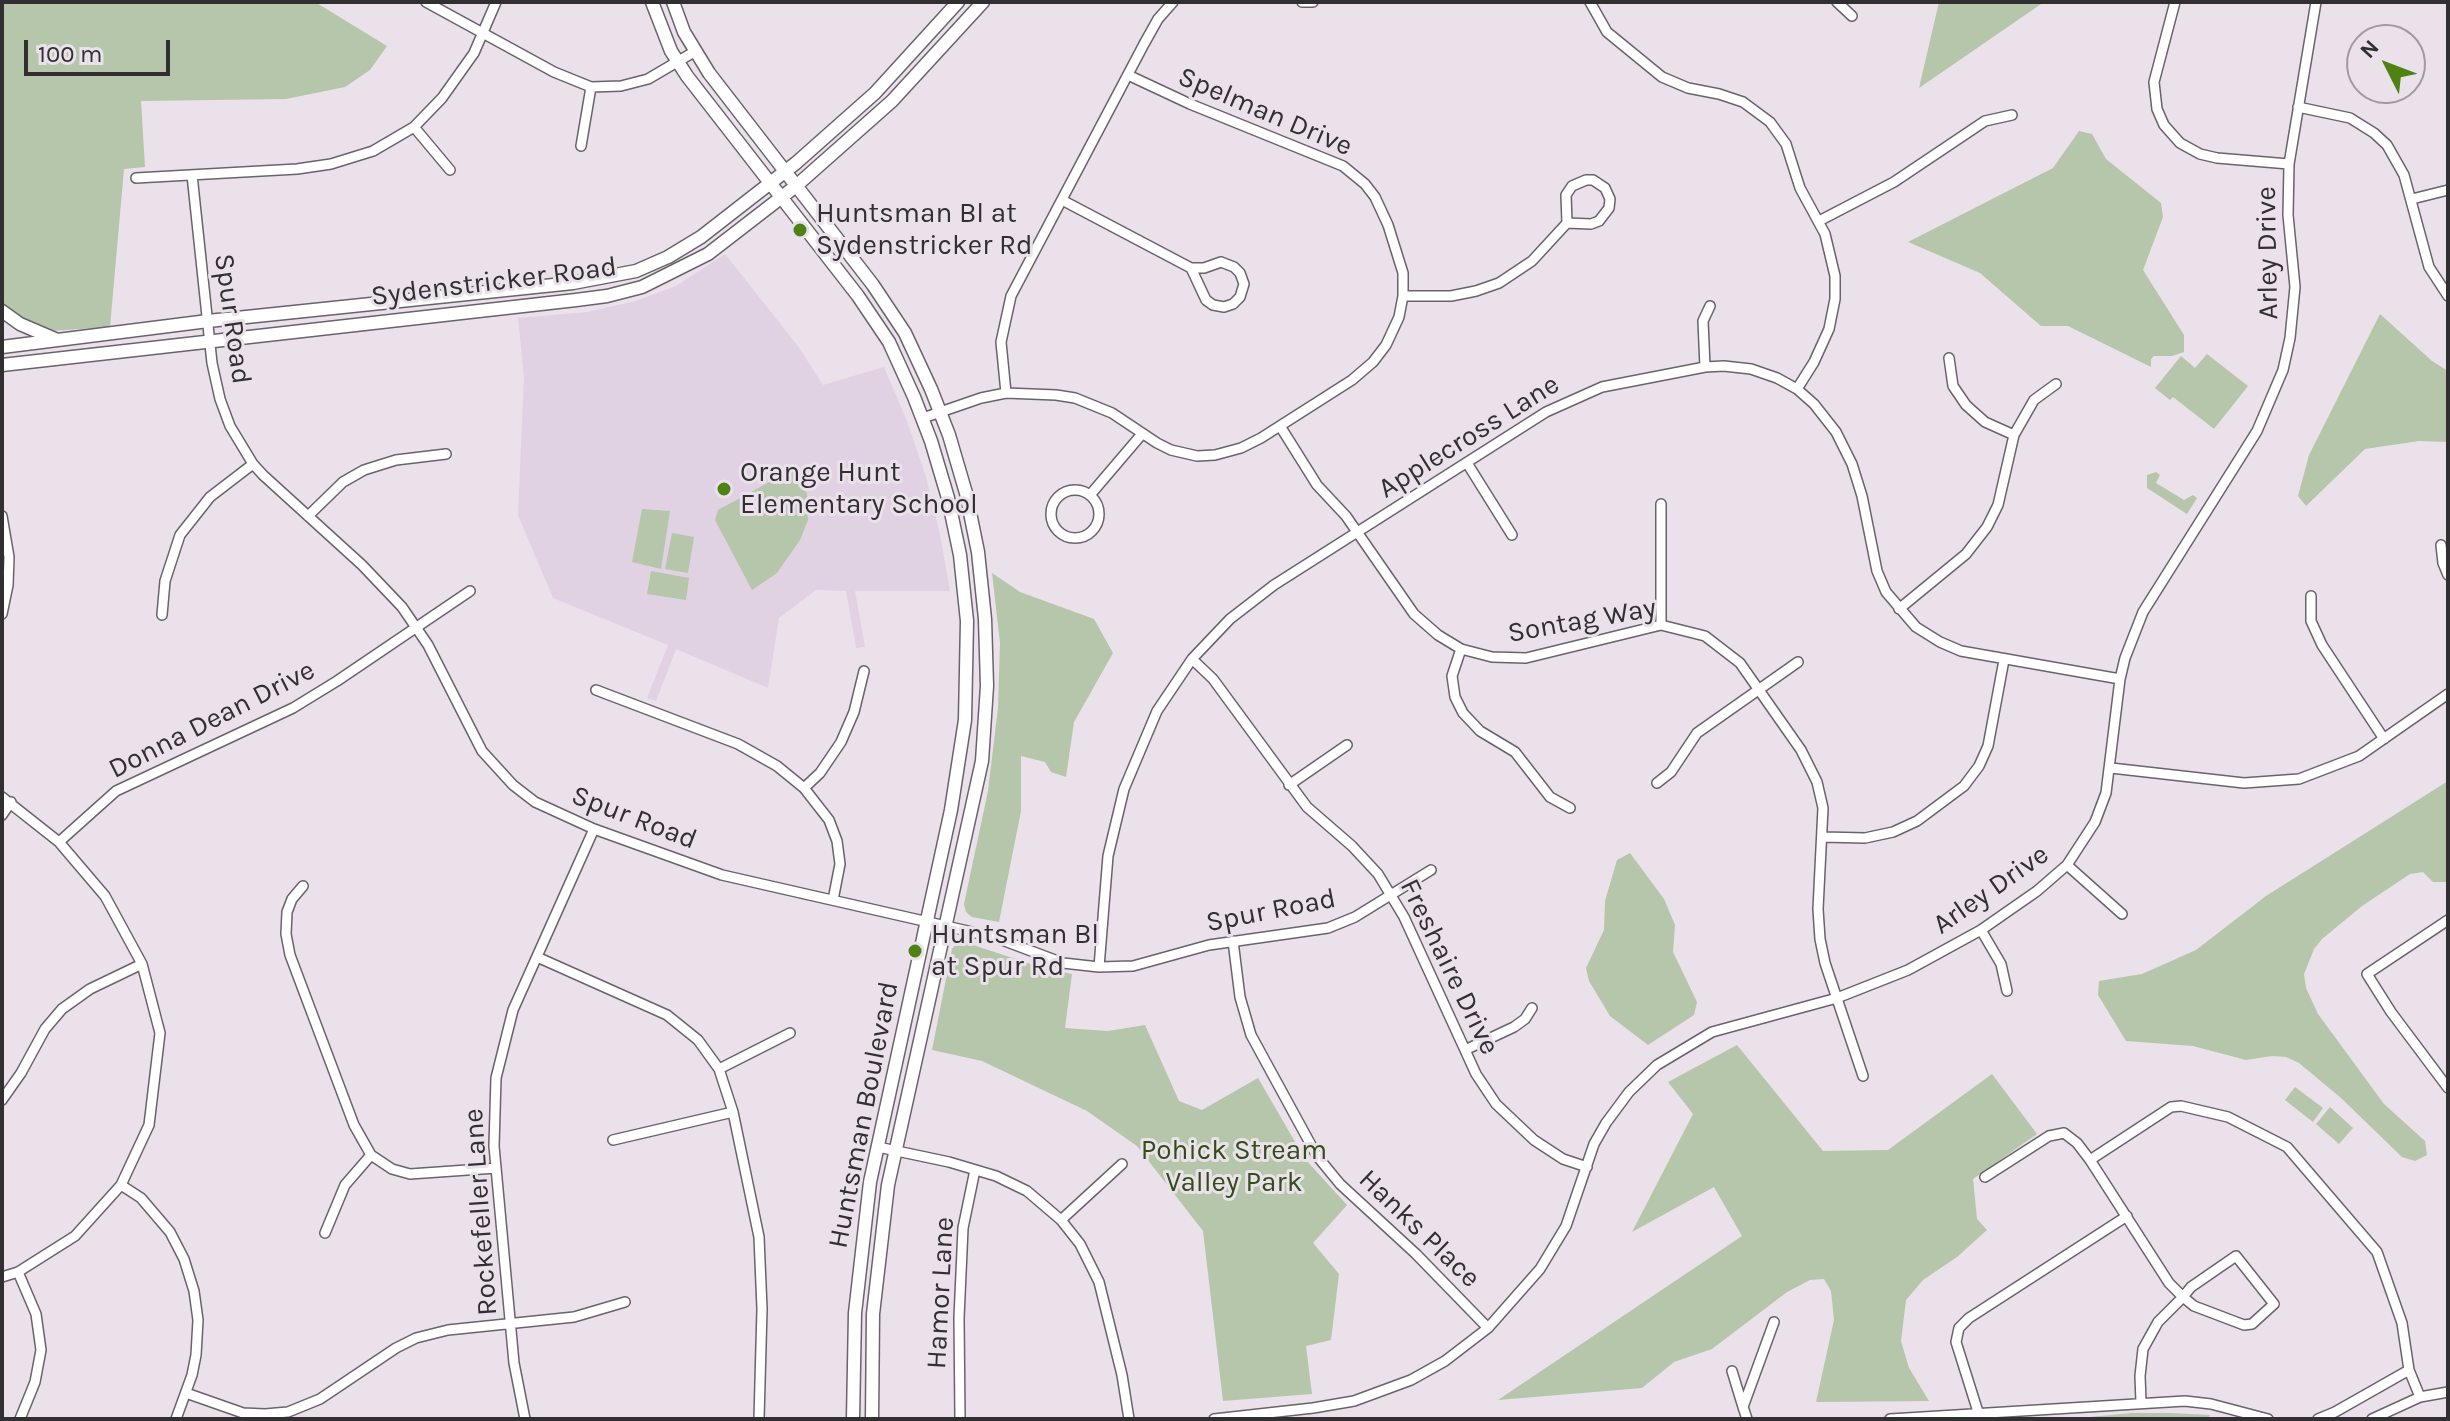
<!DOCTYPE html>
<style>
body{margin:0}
#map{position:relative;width:2450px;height:1421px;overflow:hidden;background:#eae1eb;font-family:Karla,sans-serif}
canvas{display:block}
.frame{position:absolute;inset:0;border:4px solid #322f33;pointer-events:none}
.north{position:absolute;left:2346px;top:24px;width:80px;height:80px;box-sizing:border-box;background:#eae1eb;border:2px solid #a09aa1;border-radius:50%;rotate:312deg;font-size:22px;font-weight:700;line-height:32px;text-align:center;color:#322f33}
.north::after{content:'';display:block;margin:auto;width:28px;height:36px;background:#4f8215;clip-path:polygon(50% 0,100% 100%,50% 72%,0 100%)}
.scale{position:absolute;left:24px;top:40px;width:146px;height:36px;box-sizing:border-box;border:4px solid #322f33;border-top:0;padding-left:10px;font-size:24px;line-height:28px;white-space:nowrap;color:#322f33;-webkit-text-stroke:6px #eae1eb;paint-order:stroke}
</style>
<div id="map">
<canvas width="2450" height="1421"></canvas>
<div class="frame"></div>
<div class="north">N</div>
<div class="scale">100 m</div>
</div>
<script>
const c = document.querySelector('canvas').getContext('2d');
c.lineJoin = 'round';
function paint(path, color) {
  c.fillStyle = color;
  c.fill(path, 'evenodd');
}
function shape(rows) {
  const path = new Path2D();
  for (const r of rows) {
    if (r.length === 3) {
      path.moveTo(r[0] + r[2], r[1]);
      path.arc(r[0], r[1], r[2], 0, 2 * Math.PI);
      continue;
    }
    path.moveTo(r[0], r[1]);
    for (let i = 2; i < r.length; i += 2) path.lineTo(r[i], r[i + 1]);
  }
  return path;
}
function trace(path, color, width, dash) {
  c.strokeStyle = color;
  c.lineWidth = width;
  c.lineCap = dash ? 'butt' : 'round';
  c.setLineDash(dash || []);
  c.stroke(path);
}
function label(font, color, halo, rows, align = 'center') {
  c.font = font + ' Karla,sans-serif';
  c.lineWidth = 6;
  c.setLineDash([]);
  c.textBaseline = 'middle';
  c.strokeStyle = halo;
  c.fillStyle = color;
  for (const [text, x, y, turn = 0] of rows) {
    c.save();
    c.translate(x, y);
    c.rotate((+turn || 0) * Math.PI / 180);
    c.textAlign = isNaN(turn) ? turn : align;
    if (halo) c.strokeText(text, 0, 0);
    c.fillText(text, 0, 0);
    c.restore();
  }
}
paint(shape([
 [725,254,798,346,823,385,884,367,907,421,926,477,940,534,950,591,855,591,865,647,856,648,846,591,816,590,779,618,768,688,676,649,656,701,647,698,668,645,553,598,518,515,524,377,518,318,587,312,636,301,676,286]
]), '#e0d2e3');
paint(shape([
 [2,2,315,2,387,46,370,70,345,87,286,99,141,101,145,167,124,169,110,327,51,331,38,328,2,307],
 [1939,2,2044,2,1919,88],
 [2079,131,2092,134,2106,159,2161,203,2163,217,2143,270,2184,335,2184,352,2172,356,2154,356,2151,359,2151,367,2068,326,2041,326,1980,273,1908,242,2053,168],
 [2380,314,2432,361,2448,371,2448,442,2419,441,2365,449,2306,506,2298,496,2309,455],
 [2207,354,2248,386,2214,429,2173,397,2170,400,2155,388,2181,356,2195,368],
 [795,468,807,494,808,520,800,540,777,573,752,590,715,520,718,510],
 [2156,472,2160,475,2156,483,2184,500,2193,495,2197,498,2187,514,2147,488,2147,475],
 [642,509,670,511,661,569,632,562],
 [672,533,694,537,688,573,665,569],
 [651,571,689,578,686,600,647,594],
 [992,573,1020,592,1094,619,1113,653,1074,722,1066,777,1051,772,1045,762,1021,756,1021,811,999,922,972,917,966,912,964,904,988,791,998,708,1000,643],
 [2448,781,2448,882,2433,882,2423,872,2410,874,2362,906,2322,939,2314,949,2304,974,2306,988,2318,1014,2384,1104,2425,1141,2427,1155,2415,1161,2402,1157,2341,1098,2299,1063,2286,1057,2272,1056,2246,1060,2193,1046,2126,1041,2098,995,2099,981,2142,974,2196,950,2266,896],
 [1630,853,1664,899,1675,925,1673,952,1697,1002,1694,1015,1648,1045,1610,1016,1589,981,1586,968,1604,930,1605,901,1617,860],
 [964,942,1043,968,1072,974,1065,1028,1108,1031,1145,1025,1179,1101,1202,1110,1258,1078,1305,1159,1347,1205,1313,1243,1339,1274,1331,1340,1306,1346,1312,1394,1223,1401,1203,1231,1137,1146,1087,1111,982,1061,932,1050,952,949,957,943],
 [1737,1045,1823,1151,1888,1150,1992,1074,2037,1134,1973,1179,1977,1219,1987,1230,1957,1257,1923,1280,1906,1300,1901,1341,1909,1368,1929,1401,1816,1402,1834,1320,1831,1291,1824,1279,1810,1280,1787,1292,1712,1349,1674,1362,1642,1388,1498,1400,1742,1236,1714,1187,1632,1232,1693,1114,1668,1082],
 [2295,1087,2323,1108,2313,1122,2285,1100],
 [2330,1107,2353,1128,2339,1144,2316,1124],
 [2132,1413,2171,1413,2210,1415,2208,1419,2068,1419]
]), '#b5c6aa');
const street = shape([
 [426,2,554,72,591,87,621,86,648,79,694,52],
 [1302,2,1313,2],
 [1590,2,1607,32,1662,77,1688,88,1719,94,1743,102,1770,122,1786,144,1800,188,1825,234,1835,276,1835,299,1829,329,1814,362,1797,389],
 [1837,2,1852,16],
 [2175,2,2154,82,2157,109,2164,125,2180,143,2200,154,2217,158,2289,164],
 [2298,107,2350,118,2374,133,2387,145,2404,175,2429,267,2448,296],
 [414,127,450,170],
 [581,146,591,87],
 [192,175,212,363,220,399,230,426,253,464,263,475,362,565,402,607,428,645,482,751,513,785,535,802,594,829,722,875,994,937,1063,963,1099,967,1133,966,1209,945,1328,928,1355,917,1431,870],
 [136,178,297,169,331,164,373,151,414,127,442,98,474,53,496,2],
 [2412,199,2448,190],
 [1062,200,1191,268],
 [1819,221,1894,182,1985,121,2012,115],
 [1221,262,1234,267,1240,273,1244,284,1240,297,1233,304,1224,307,1213,305,1206,300,1191,268,1204,268,1221,262],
 [1403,296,1451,296,1476,291,1499,283,1532,261,1567,223,1591,224,1599,221,1609,208,1610,199,1605,188,1593,180,1586,180,1572,186,1566,195,1567,223],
 [1949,358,1953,386,1966,405,1985,422,2014,435],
 [1705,367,1703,321,1710,306],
 [1006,393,1001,342,1011,296,1144,44,1158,19,1173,2],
 [923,418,981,398,1006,393,1056,395,1075,398,1112,413,1157,443,1171,450,1197,456,1215,455,1241,448,1261,438,1352,380,1373,362,1386,345,1399,317,1403,296,1403,273,1388,225,1375,197,1365,184,1343,166,1190,104,1128,75],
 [1280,426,1317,485,1346,516,1414,614,1438,635,1461,649,1492,657,1526,658,1661,625,1705,636,1740,663,1801,750,1817,782,1823,808,1818,909,1820,939,1825,963,1863,1076],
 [1467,463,1512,535],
 [1075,514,24],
 [1090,495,1142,434],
 [2,516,9,557,8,585,2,614],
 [308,516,343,482,364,470,396,460,446,454],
 [2441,545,2443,563,2448,575],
 [2311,596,2311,621,2322,645,2384,739],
 [1899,609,1966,554,1987,527,1998,505,2014,435,2034,400,2056,384],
 [162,615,165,581,180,535,210,497,253,464],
 [1661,625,1661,504],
 [1461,649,1452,676,1455,697,1463,713,1480,731,1515,752,1550,797,1570,808],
 [1192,659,1213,679,1307,807,1352,846,1378,874,1404,917,1476,1074,1496,1104,1534,1140,1563,1159,1587,1167],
 [596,690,738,744,777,766,804,788,829,820,837,841,840,864,833,900],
 [2111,768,2244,783,2299,779,2359,756,2448,694],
 [1657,783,1671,772,1697,733,1798,662],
 [1289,785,1347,745],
 [804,788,820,773,841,742,854,712,864,671],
 [2,797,59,842,105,896,142,964,160,1033,149,1125,121,1185,75,1236,18,1272,2,1277],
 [2,815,11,802],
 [1823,837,1865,838,1893,832,1917,821,1964,786,1979,766,1988,746,2004,660],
 [59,842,116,791,293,708,337,681,470,591],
 [2067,865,2122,914],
 [303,886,292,899,287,912,286,934,290,955,354,1125,371,1155,392,1169,410,1174,496,1168],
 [2448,920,2367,974,2391,1012,2448,1088],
 [1981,930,2001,964,2007,991],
 [1233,941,1240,997,1251,1035,1317,1156,1340,1184,1416,1254,1488,1328],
 [537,957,667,1015,698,1040,719,1069,733,1112,759,1237,762,1309,759,1419],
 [1099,967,1108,856,1124,789,1157,711,1192,659,1230,619,1274,585,1546,412,1602,387,1705,367,1724,366,1751,369,1777,378,1797,389,1814,404,1836,432,1852,464,1862,496,1877,571,1886,592,1916,627,1940,642,1961,651,2120,679],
 [1465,1050,1514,1027,1525,1019,1532,1008],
 [719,1069,790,1033],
 [2,1100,21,1073,45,1029,62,1009,90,989,142,964],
 [613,1140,733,1112],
 [878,1147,949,1162,996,1176,1027,1191,1061,1220,1080,1244,1099,1282,1122,1375,1129,1419],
 [2090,1160,2171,1107,2181,1106,2228,1117,2287,1147,2377,1252,2402,1323,2409,1370,2420,1397],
 [1985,1177,2049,1136,2064,1133,2077,1143,2090,1160,2169,1283,2183,1297,2158,1322,2143,1349,2140,1376,2141,1402],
 [121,1185,141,1198,170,1232,184,1259,194,1291,198,1320,196,1355,192,1375,176,1419],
 [1061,1220,1122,1164],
 [325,1233,345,1185,371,1155],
 [2236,1256,2274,1304,2252,1324,2244,1325,2194,1306,2183,1297,2191,1287,2236,1256],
 [18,1272,36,1314,41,1350,35,1382,20,1419],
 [1732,1371,1743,1407],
 [186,1393,243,1413,265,1414,288,1412,320,1399,396,1348,416,1338,448,1330,574,1317,625,1302],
 [1979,1415,1956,1342,1959,1328,1969,1318,2127,1216],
 [525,1419,514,1363,494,1146,496,1078,513,1010,594,829],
 [960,1419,959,1318,963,1228,975,1170],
 [1214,1419,1313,1408,1354,1401,1411,1380,1445,1361,1488,1328,1540,1269,1566,1226,1594,1144,1606,1123,1629,1092,1657,1065,1712,1032,1837,998,1908,970,1981,930,2037,891,2067,865,2095,822,2106,793,2120,679,2125,658,2143,612,2257,431,2283,370,2290,338,2295,287,2288,215,2289,164,2316,2],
 [1747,1419,1743,1407,1774,1322],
 [1890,1419,2185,1401,2211,1404,2268,1419],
 [2318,1419,2335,1412,2409,1370],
 [2372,1419,2420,1397,2448,1392]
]);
const secondary = shape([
 [652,2,671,51,687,76,858,296,889,342,914,397,931,441,948,498,960,555,967,621,965,720,951,810,870,1182,855,1313,853,1419],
 [673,2,684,32,709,73,873,285,905,333,931,389,949,435,966,493,978,552,985,619,987,686,982,761,888,1185,873,1314,872,1419],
 [2,311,20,324,55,339],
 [2,347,208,321,573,283,636,271,668,257,701,237,796,163,875,93,958,2],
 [2,365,576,300,607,296,642,287,708,254,796,186,892,101,983,2]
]);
trace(street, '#6a636b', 12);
trace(secondary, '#6a636b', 15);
trace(street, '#fff', 9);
trace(secondary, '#fff', 12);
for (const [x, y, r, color] of [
 [800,230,8,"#4f8215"],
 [724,489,8,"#4f8215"],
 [915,951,8,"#4f8215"]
]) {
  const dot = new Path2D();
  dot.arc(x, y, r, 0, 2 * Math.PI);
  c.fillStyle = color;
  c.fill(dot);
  trace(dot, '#eae1eb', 3);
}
label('28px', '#322f33', '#eae1eb', [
 ["Spelman Drive",1265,112,23],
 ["Arley Drive",2268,253,-91],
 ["Sydenstricker Road",494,282,-7],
 ["Spur Road",232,319,82],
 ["Applecross Lane",1469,437,-32],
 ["Sontag Way",1582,621,-10],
 ["Donna Dean Drive",212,720,-27],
 ["Spur Road",634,818,21],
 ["Arley Drive",1991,890,-35],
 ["Spur Road",1271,911,-11],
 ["Freshaire Drive",1449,967,64],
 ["Huntsman Boulevard",864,1115,-79],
 ["Rockefeller Lane",481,1212,-94],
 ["Hanks Place",1419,1229,44],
 ["Hamor Lane",941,1293,-87]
]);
label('28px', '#322f33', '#eae1eb', [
 ["Huntsman Bl at",816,214],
 ["Sydenstricker Rd",816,246],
 ["Orange Hunt",740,473],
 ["Elementary School",740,505],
 ["Huntsman Bl",931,935],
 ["at Spur Rd",931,967]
], 'left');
label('28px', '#324e16', '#eae1eb', [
 ["Pohick Stream",1234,1151],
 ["Valley Park",1234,1183]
]);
</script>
